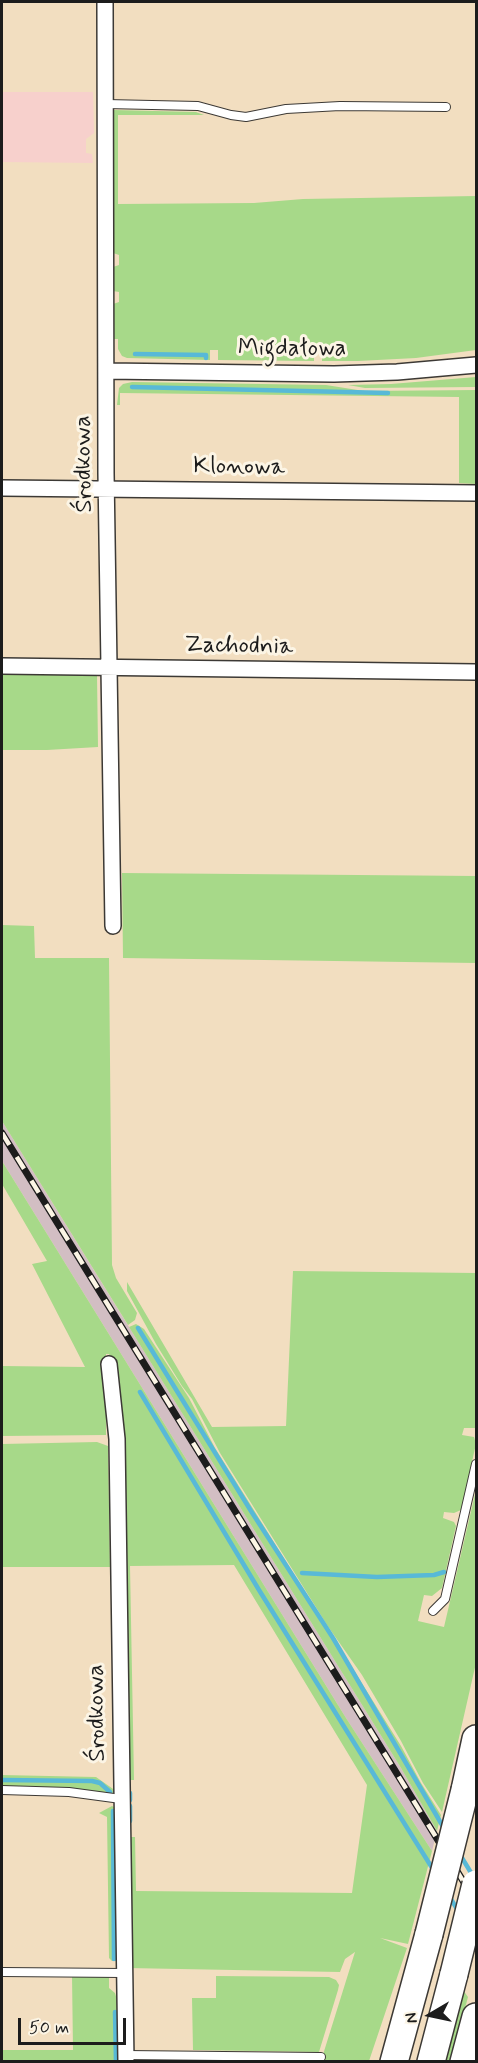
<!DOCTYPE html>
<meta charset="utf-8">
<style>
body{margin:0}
#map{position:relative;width:478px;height:2063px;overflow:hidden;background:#f2dec0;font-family:Mynerve,sans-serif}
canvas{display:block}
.frame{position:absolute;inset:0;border:3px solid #1c1c1c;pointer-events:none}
.north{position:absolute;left:400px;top:1985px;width:60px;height:60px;-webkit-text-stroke:4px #fcf5e5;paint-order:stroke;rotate:261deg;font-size:16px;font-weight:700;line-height:24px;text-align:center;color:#1c1c1c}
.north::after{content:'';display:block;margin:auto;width:21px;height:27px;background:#1c1c1c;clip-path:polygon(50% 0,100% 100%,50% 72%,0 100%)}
.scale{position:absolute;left:18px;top:2018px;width:108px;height:27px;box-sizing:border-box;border:3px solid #1c1c1c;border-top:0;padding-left:8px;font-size:18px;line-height:21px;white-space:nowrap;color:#1c1c1c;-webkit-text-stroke:4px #fcf5e5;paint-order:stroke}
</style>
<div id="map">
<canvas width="478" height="2063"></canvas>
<div class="frame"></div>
<div class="north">N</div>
<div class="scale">50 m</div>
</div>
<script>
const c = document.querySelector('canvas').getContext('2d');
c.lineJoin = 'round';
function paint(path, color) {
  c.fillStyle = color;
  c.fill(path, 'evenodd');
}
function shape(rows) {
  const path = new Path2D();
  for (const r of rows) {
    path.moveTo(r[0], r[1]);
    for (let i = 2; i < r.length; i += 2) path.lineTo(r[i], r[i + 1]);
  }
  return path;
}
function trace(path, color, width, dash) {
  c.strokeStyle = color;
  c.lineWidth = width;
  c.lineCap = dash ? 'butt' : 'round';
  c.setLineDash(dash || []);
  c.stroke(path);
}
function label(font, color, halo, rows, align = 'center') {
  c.font = font + ' Mynerve,sans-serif';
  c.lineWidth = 6;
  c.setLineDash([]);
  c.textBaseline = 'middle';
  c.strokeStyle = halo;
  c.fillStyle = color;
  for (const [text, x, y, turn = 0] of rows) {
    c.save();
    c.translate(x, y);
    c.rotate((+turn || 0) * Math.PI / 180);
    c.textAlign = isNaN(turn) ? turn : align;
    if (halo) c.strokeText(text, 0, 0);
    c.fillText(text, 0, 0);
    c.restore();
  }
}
paint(shape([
 [2,92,93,92,94,133,86,139,86,153,92,154,93,163,2,162]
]), '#f7d0cc');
paint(shape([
 [2,1121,401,1768,437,1831,432,1851,346,1718,2,1161]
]), '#d2bec3');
paint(shape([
 [114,110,196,112,204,115,118,115,118,204,254,203,303,199,476,196,476,350,416,358,358,361,322,361,322,351,314,351,314,361,218,360,218,350,210,350,210,360,127,358,122,356,118,349,118,339,112,339,113,304,119,302,119,292,113,291,113,267,119,265,119,255,113,253,112,111],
 [476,377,476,387,365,388,348,385,391,384],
 [132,382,326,385,364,391,476,390,476,484,459,483,459,397,120,393,120,405,117,405,119,388,123,384],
 [2,673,97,675,98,747,47,750,2,750],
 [122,873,476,876,476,963,123,958],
 [2,925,34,926,35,958,109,958,112,1265,116,1278,137,1313,135,1320,128,1325,2,1121],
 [2,1161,346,1718,432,1851,408,1944,380,1938,407,1948,369,2061,321,2061,355,1952,345,1959,340,1972,127,1968,126,1837,135,1837,136,1891,352,1893,367,1785,234,1565,130,1566,134,1780,125,1780,112,1364,109,1354,106,1354,106,1435,2,1436,2,1366,85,1367,32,1264,47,1261,2,1184],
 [293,1271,476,1273,476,1428,464,1428,462,1435,474,1437,476,1444,461,1510,454,1513,444,1512,443,1518,454,1522,456,1526,442,1588,432,1596,424,1595,418,1621,444,1627,476,1490,476,1663,442,1812,423,1783,401,1741,362,1675,327,1625,220,1453,192,1399,182,1386,156,1344,127,1291,127,1282,212,1427,286,1426],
 [136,1324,144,1329,189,1398,215,1448,257,1515,401,1746,421,1783,441,1815,437,1831,401,1768,129,1327],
 [97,1442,108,1446,110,1567,2,1567,2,1444],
 [2,1775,96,1777,116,1791,109,1795,2,1786],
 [112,1806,116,1808,119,1961,112,1961,109,1958,107,1817,99,1813],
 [72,1975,109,1977,109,1988,115,1993,119,2007,119,2061,2,2062,2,2050,73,2050],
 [216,1976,329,1977,336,1980,339,1985,338,1990,319,2052,193,2050,192,1998,216,1998],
 [463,1990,468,1997,451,2061,443,2062]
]), '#a7d989');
trace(shape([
 [135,354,206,355,206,358],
 [132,387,388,393],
 [138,1328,251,1511,333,1638,445,1830],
 [140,1392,259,1590,434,1871],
 [302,1573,377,1577,434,1575,444,1572],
 [2,1780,92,1781,100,1783,110,1792],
 [130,1793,130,1800],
 [130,1806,130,1821],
 [113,1811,114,1959],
 [459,1853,473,1876],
 [449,1896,459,1912],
 [115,2012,116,2062]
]), '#58b9d7', 4.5);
const lane = shape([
 [106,104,198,106,231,115,246,117,286,109,340,106,446,107],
 [433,1611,445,1599,476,1464],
 [2,1790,69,1792,121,1799],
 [2,1972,123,1973],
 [126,2055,321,2057]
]);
const street = shape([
 [105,2,106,473,113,926],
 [107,371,334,374,397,372,476,365],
 [2,488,476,493],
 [2,666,476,672],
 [109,1364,117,1439,126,2062]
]);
const highway = shape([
 [465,1790,476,1739],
 [394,2062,429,1934],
 [431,2062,454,1974],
 [464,2062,476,2017]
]);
trace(lane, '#3c3935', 10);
trace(street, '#3c3935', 18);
trace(highway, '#3c3935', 30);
trace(lane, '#fff', 8);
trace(street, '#fff', 15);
trace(highway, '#fff', 27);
const rail = shape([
 [2,1133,476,1902],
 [465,1897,476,1915]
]);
trace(rail, '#1c1c1c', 7);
trace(rail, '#fcf5e5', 4.5, [14]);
const highwayBridge = shape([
 [429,1934,465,1790],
 [454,1974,476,1884]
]);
trace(highwayBridge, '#3c3935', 30, []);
trace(highwayBridge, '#fff', 27);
label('24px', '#1c1c1c', '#fcf5e5', [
 ["Migdałowa",292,350],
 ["Środkowa",85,464,-91],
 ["Klonowa",239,468,1],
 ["Zachodnia",239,647,1],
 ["Środkowa",98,1713,-91]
]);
</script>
